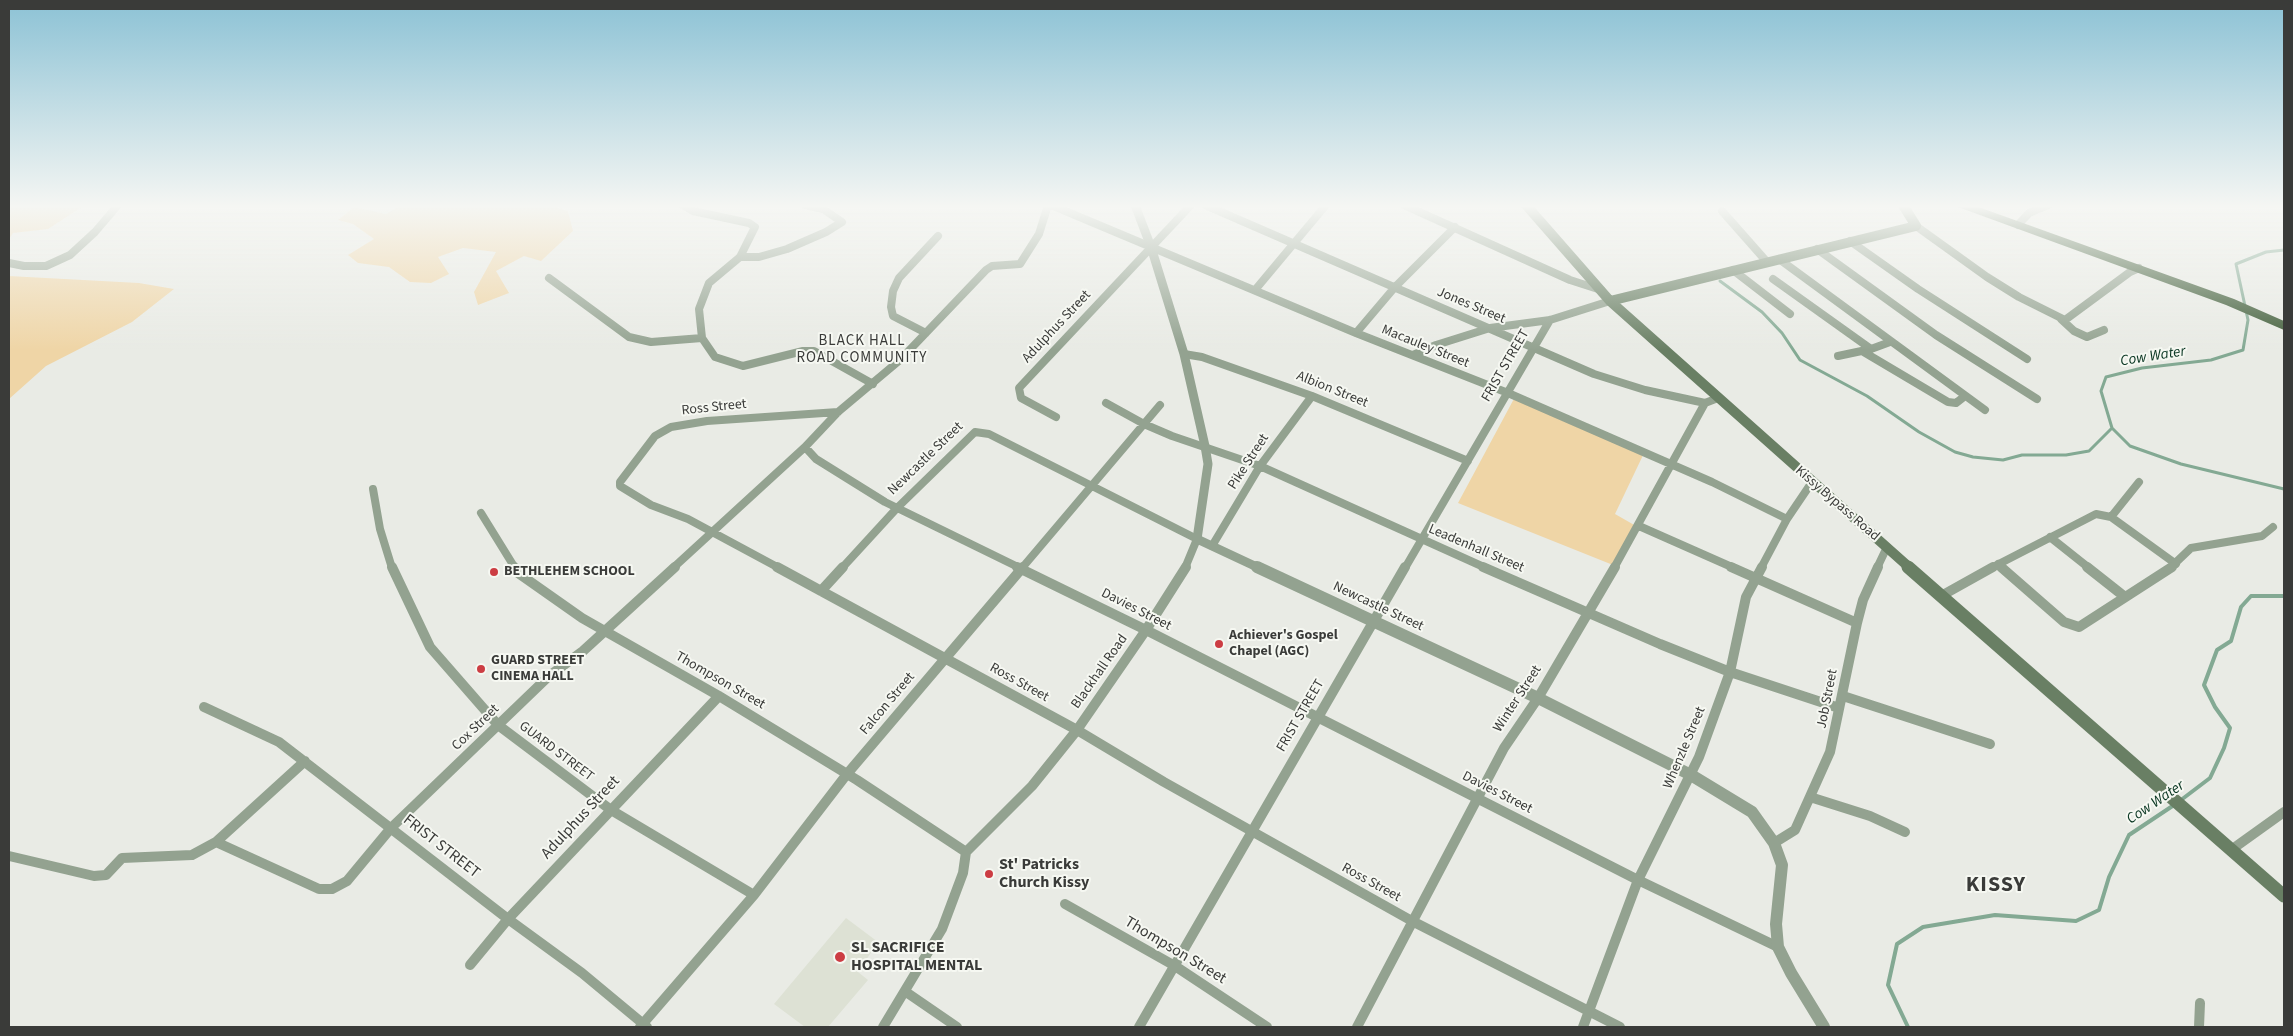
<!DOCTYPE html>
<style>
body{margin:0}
#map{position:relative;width:2293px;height:1036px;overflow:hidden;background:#e9ebe5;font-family:"Source Sans 3",sans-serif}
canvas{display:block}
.frame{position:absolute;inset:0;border:10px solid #3a3b39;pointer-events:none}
</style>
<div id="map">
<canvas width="2293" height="1036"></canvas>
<div class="frame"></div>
</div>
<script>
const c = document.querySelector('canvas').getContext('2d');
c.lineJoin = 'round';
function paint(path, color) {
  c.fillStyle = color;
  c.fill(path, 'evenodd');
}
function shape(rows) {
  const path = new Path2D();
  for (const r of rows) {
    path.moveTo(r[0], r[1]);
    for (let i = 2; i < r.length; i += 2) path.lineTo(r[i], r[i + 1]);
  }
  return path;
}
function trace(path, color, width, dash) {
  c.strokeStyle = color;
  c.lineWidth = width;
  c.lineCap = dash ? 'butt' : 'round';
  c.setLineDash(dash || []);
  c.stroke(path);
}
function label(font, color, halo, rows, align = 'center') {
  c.font = font + ' "Source Sans 3",sans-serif';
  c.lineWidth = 4;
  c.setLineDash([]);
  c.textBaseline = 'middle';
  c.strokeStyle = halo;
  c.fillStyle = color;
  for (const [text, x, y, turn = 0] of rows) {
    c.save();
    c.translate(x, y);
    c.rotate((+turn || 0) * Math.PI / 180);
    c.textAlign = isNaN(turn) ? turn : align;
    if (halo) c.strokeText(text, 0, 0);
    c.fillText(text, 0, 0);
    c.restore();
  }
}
paint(shape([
 [846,918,878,942,858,972,868,980,828,1027,805,1027,774,1004]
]), '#dde1d4');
paint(shape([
 [9,205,85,205,48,229,13,233,9,239],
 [402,205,550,205,568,211,573,231,541,261,524,256,496,271,509,293,478,305,474,292,496,252,463,248,438,257,449,274,431,283,410,282,389,267,358,263,348,255,374,239,353,224,338,220,354,207,386,214],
 [9,276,139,283,174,289,132,322,46,366,9,399],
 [1516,395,1645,451,1615,514,1636,526,1613,565,1458,503]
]), '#efd5a6');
trace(shape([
 [2284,250,2266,252,2236,264,2248,320,2243,350,2211,360,2142,368,2106,377,2101,391,2112,428,2130,446,2181,464,2284,489],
 [1720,281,1762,312,1782,333,1800,360,1867,396,1919,432,1955,452,1973,457,2003,460,2022,455,2066,455,2089,451,2112,428]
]), '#83a993', 3);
trace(shape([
 [2181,800,2210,778,2224,748,2230,728,2215,707,2204,685,2217,650,2231,641,2241,607,2251,596,2284,596],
 [1908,1027,1888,985,1897,944,1923,927,1995,915,2076,921,2099,910,2109,877,2129,835,2174,805]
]), '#83a993', 4);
trace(shape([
 [683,205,693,211,749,223,755,227,740,257,709,283,699,309,702,338,715,357,743,366,803,351,814,351,873,384],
 [1051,205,1356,333,1508,393,1712,482,1787,519],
 [1205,205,1594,374,1645,390,1705,403],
 [1404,205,1570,280,1601,290],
 [1722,211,1767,262],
 [2018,225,2029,213,2048,205],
 [1916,226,1987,277,2019,297,2065,320,2130,272,2139,268],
 [1850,241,1918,289,2027,359],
 [1817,249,1936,335,2037,399],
 [740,257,759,257,787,249,826,232,842,222,823,209,805,205],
 [1779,259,1985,410],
 [9,263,24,266,46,266,70,255,95,232,118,205],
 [1733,270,1790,314],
 [549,278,629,337,651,342,702,338],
 [1773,279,1871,349],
 [1255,290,1326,205],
 [2061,319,2074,331,2087,337,2104,330],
 [926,333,893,316,891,307,893,291,899,278,938,236],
 [1356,333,1395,287,1455,227],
 [1862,351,1948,402,1956,403,1965,396],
 [1184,354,1202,357,1312,396,1468,461],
 [1413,355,1436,345,1490,328,1550,320,1610,301],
 [1838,356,1871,349,1890,342],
 [1106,403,1144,424,1172,436,1260,466,1486,568],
 [1056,417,1021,398,1019,388,1191,205],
 [805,447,816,459,885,502,1020,568],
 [373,489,380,529,392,568],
 [481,513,515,568],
 [2111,517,2139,482],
 [1639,526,1734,568],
 [2050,537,2089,568],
 [1212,546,1260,466,1312,396],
 [1998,564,2003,568],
 [673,568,805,447,838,412,900,360,986,270,992,266,1020,264,1039,234,1048,205],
 [779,568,688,519,651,505,620,486,620,482,655,436,671,427,707,421,838,412],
 [842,568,897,508,975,432,989,434,1197,539,1185,568],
 [1022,568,1160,405],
 [1405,568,1550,320],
 [1614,568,1705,403,1718,398],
 [1761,568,1787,519,1812,482],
 [1877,568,1887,547],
 [1991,568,2096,514,2111,517,2176,564],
 [2170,568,2191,548,2262,536,2273,527]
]), '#93a290', 8);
trace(shape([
 [392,567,430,647,498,725,611,810,754,895],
 [514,567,518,573,582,618,719,696,857,780,966,852],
 [777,567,1077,730,1164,782,1412,921,1620,1027],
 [1017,567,1146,630,1638,880,1778,947],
 [1483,567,1660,644,1730,672,1839,708],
 [1731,567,1857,623],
 [2001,567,2064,622,2079,627,2172,567],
 [2087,567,2125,597],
 [821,591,843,567],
 [1941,596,1993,567],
 [1843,696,1990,744],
 [204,707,279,742,508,919,582,973,647,1027],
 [1810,797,1870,816,1905,832],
 [216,842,319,889,332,889,347,881,391,828,549,676,583,651,675,567],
 [1774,843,1795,830,1830,752,1857,623,1863,600,1878,567],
 [2231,850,2284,812],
 [9,856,94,876,106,875,122,858,192,855,216,842,305,761],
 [1065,904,1175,966,1267,1027],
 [470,965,508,919,719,696],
 [906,992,957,1027],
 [640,1027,754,895,847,774,1023,567],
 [883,1027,942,929,963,873,966,852,1032,786,1077,730,1146,630,1186,567],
 [1139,1027,1405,567],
 [1357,1027,1504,748,1538,698,1615,567],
 [1583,1027,1638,880,1699,757,1730,672,1746,597,1762,567],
 [2199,1027,2200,1003]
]), '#93a290', 10);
trace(shape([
 [1135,205,1151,247,1184,354,1205,446,1208,464,1197,539,1259,568]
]), '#93a290', 9);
trace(shape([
 [1257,567,1538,698,1691,775,1752,812,1774,843,1782,865,1776,924,1778,947,1791,973,1824,1027]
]), '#93a290', 12);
trace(shape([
 [1526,205,1610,301,1910,568],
 [1610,301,1916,226,1903,205]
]), '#697f64', 10);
trace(shape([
 [1908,567,2284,896]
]), '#697f64', 13);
paint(shape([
 [1957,205,1973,205,2234,299,2284,321,2284,330,2226,305,1958,207,1957,205]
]), '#3f5c38');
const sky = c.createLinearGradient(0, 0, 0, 350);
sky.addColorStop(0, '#8cc2d5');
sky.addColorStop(0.59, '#f5f6f3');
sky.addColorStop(1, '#f5f6f300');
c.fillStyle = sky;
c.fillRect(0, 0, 2293, 350);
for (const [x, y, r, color] of [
 [494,572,5,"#cc3d43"],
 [1219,644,5,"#cc3d43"],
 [481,669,5,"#cc3d43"],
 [989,874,5,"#cc3d43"],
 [840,957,6,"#cc3d43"]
]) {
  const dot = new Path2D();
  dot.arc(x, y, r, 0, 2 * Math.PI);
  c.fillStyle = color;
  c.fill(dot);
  trace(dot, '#f6f8f2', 2);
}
label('14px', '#3a3b39', '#f6f8f2', [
 ["Jones Street",1471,306,23],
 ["Adulphus Street",1057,327,-47],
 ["Macauley Street",1425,347,22],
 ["FRIST STREET",1506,366,-60],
 ["Albion Street",1332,390,22],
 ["Ross Street",714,408,-6],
 ["Newcastle Street",926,459,-44],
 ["Pike Street",1249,462,-57],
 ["Kissy Bypass Road",1837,504,41],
 ["Leadenhall Street",1476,549,23],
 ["Newcastle Street",1378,607,25],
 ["Davies Street",1136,610,27],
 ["Blackhall Road",1100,672,-55],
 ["Thompson Street",720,681,30],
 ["Ross Street",1019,683,29],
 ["Winter Street",1518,699,-57],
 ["Job Street",1828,699,-79],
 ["Falcon Street",888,704,-50],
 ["FRIST STREET",1301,716,-60],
 ["Cox Street",476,728,-44],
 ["Whenzle Street",1685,748,-67],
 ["GUARD STREET",556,752,37],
 ["Davies Street",1497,793,27],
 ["Ross Street",1371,883,29]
]);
label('bold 14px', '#3a3b39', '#f6f8f2', [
 ["BETHLEHEM SCHOOL",504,572],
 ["Achiever's Gospel",1229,636],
 ["Chapel (AGC)",1229,652],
 ["GUARD STREET",491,661],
 ["CINEMA HALL",491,677]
], 'left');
c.letterSpacing = '1px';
label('15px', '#3a3b39', '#f6f8f2', [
 ["BLACK HALL",862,342],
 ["ROAD COMMUNITY",862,359]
]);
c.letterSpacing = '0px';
label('italic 15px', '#083521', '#f6f8f2', [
 ["Cow Water",2153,357,-9],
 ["Cow Water",2156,803,-34]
]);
label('16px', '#3a3b39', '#f6f8f2', [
 ["Adulphus Street",581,818,-47],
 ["FRIST STREET",441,847,38],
 ["Thompson Street",1175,951,31]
]);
label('bold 16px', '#3a3b39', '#f6f8f2', [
 ["St' Patricks",999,865],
 ["Church Kissy",999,883],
 ["SL SACRIFICE",851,948],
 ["HOSPITAL MENTAL",851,966]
], 'left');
c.letterSpacing = '1px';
label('bold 22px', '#3a3b39', '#f6f8f2', [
 ["KISSY",1996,886]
]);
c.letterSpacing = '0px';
</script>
